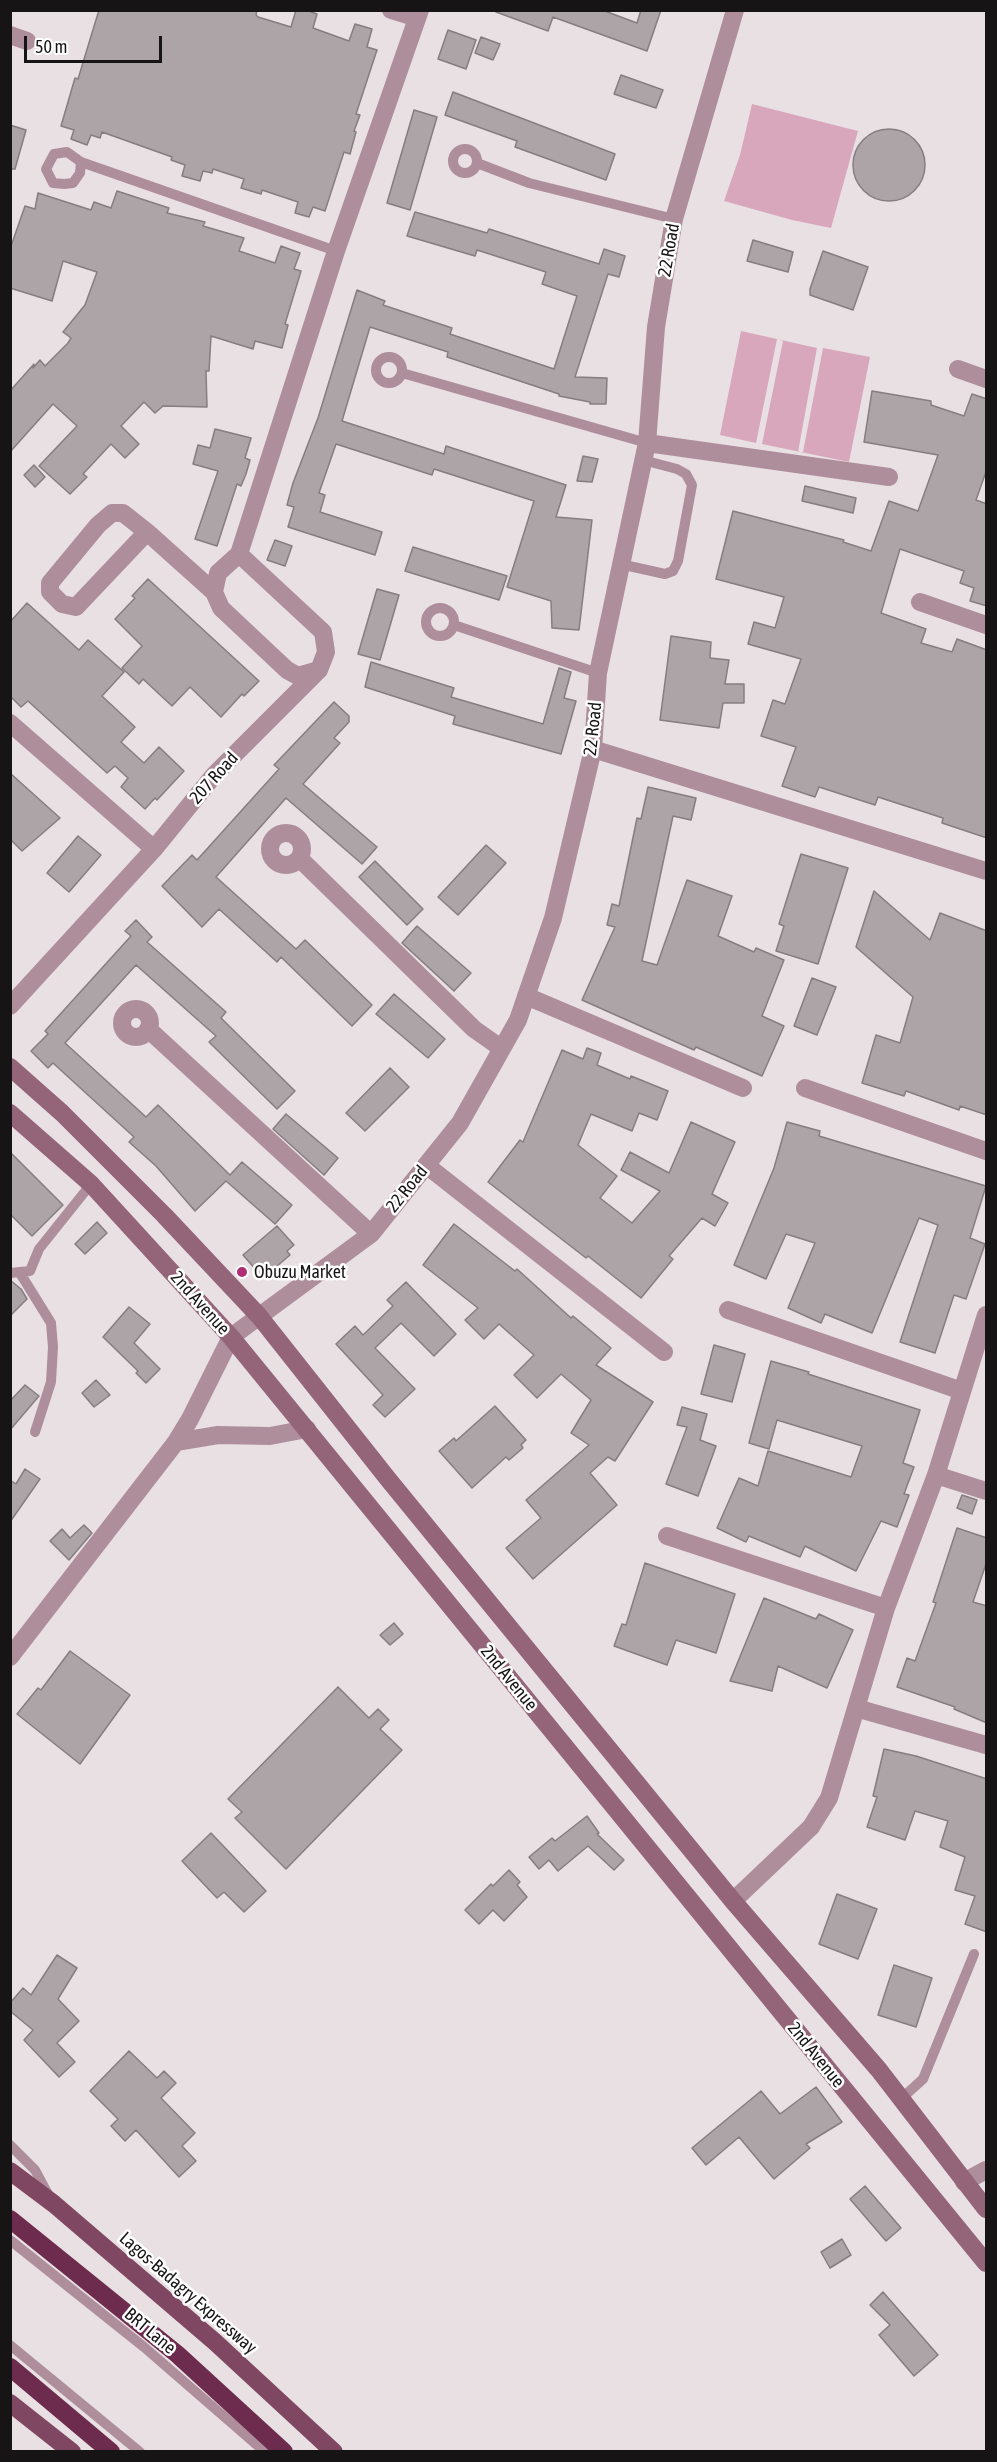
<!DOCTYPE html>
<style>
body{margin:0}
#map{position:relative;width:997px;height:2462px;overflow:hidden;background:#e9e0e3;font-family:"Asap Condensed",sans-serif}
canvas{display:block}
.frame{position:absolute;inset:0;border:12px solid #171415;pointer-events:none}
.scale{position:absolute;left:24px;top:36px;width:138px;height:27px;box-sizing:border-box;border:3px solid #171415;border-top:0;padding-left:8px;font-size:18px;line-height:21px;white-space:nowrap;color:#171415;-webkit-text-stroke:4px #fff;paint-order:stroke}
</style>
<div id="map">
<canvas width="997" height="2462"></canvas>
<div class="frame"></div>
<div class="scale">50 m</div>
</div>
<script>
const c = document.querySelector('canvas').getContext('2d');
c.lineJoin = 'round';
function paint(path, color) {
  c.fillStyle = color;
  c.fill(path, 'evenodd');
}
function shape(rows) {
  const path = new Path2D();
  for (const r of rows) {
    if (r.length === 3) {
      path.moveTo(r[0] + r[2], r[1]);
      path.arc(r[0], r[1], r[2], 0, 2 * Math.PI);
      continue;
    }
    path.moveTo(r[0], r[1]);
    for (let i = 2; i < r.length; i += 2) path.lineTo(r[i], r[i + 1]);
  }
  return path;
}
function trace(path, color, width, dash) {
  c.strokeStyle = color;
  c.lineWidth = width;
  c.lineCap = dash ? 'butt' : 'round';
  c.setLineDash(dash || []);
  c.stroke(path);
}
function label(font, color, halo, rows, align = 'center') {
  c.font = font + ' "Asap Condensed",sans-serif';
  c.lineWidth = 5;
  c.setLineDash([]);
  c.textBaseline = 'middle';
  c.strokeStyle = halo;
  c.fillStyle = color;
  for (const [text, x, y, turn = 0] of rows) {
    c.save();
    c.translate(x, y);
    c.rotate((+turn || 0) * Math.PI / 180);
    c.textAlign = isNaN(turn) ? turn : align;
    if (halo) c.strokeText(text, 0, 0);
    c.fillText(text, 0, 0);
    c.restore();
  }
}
paint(shape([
 [752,104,858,131,831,228,792,220,724,201,740,155],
 [741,331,817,348,798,452,803,452,823,348,870,357,849,462,762,444,783,341,777,339,756,443,720,435]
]), '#d9a7bc');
const building = shape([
 [99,10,257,10,256,15,258,17,291,27,296,10,306,10,317,14,313,28,349,41,355,24,372,29,367,47,377,50,356,114,360,115,354,131,356,132,350,154,344,152,325,211,313,207,309,217,295,213,298,202,262,190,261,194,241,188,244,179,213,169,212,173,203,171,200,181,182,176,185,165,171,160,172,157,102,132,100,138,91,135,87,145,71,139,74,130,61,126,75,78,78,79,99,10],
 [496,10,602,10,637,23,641,10,661,10,647,51,553,17,548,31,496,12,496,10],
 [448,30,476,40,466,69,438,59,448,30],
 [481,37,500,44,493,60,475,53,481,37],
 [621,75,663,90,656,108,614,94,621,75],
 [453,92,615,154,606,180,515,147,517,141,445,115,453,92],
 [414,110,437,117,410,210,387,203,414,110],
 [10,125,26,130,15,169,10,169,10,125],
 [889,165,36],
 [117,191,169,208,167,213,205,222,203,226,244,238,239,251,275,263,281,246,300,253,294,269,301,271,285,324,288,325,282,348,255,341,253,349,211,336,209,371,206,371,207,407,163,406,155,413,144,402,121,426,139,444,125,458,111,444,83,474,87,477,70,494,39,466,77,426,53,404,10,452,10,391,34,364,33,368,40,360,45,366,68,343,71,338,63,332,85,305,97,272,63,261,52,301,10,288,10,249,25,206,35,209,38,193,91,210,94,202,111,208,117,191],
 [415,212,487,233,489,229,599,264,604,249,625,256,619,277,608,274,575,377,607,378,606,404,590,404,590,402,559,396,559,394,447,357,448,352,370,327,342,421,444,454,446,446,566,485,556,517,592,520,579,630,552,628,551,601,507,587,534,501,434,469,432,475,336,444,319,493,325,495,320,512,382,532,375,555,288,527,294,507,287,505,293,483,318,418,357,290,385,301,383,305,452,328,450,334,554,369,577,296,542,284,546,272,477,250,475,256,407,236,415,212],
 [753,240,793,252,788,272,747,261,753,240],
 [823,251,868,267,853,310,810,295,810,289,823,251],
 [872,391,931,401,931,405,964,416,972,394,987,399,987,469,976,500,987,504,987,606,970,601,974,588,960,583,964,571,900,549,881,613,926,629,921,643,952,652,957,639,987,650,987,838,942,823,943,818,878,797,875,805,819,787,815,797,782,786,796,747,761,736,773,700,785,704,801,659,748,644,754,622,775,628,784,597,716,579,733,511,844,540,843,542,871,551,889,501,918,511,938,455,864,442,872,391],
 [215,429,251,438,245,458,250,460,246,474,241,486,237,484,217,546,195,539,218,471,193,464,198,445,210,448,215,429],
 [583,456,598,459,592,482,577,481,583,456],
 [34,465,45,477,35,487,24,475,34,465],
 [805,486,856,498,853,513,802,501,805,486],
 [275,540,292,546,285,566,267,560,275,540],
 [413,547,507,576,499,600,405,571,413,547],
 [148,579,259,681,244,696,242,694,221,717,190,687,172,706,143,679,139,684,122,668,142,646,115,619,135,598,132,596,148,579],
 [377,589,399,595,380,660,358,654,377,589],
 [27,603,79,650,88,640,124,672,102,696,135,727,121,742,144,763,159,747,184,771,157,800,155,798,145,809,121,787,128,778,115,766,107,773,28,701,21,707,10,696,10,622,27,603],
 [671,636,711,642,710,658,729,660,725,684,744,684,744,703,723,703,719,728,660,720,671,636],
 [371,662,454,688,451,697,543,724,559,668,571,672,564,698,576,701,561,754,453,724,455,716,365,687,371,662],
 [334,702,349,716,349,722,334,738,340,743,303,784,377,847,362,864,286,798,216,877,296,949,305,940,372,1005,352,1026,281,957,277,962,219,909,202,927,162,886,192,855,197,860,279,769,274,765,334,702],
 [10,773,60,818,22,851,10,839,10,773],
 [648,787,696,798,691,820,673,816,642,961,657,965,687,880,732,896,718,936,754,952,756,948,784,960,762,1016,784,1026,762,1076,696,1047,694,1050,582,1000,615,927,607,925,612,904,619,906,637,818,641,819,648,787],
 [78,836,101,855,69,892,47,873,78,836],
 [486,845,506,863,458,915,438,897,486,845],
 [801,854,848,868,818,964,776,951,784,926,779,924,801,854],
 [375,861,423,909,407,925,359,877,375,861],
 [874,891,930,940,940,913,987,931,987,1115,960,1106,959,1110,906,1091,904,1096,862,1083,876,1035,900,1043,913,997,856,947,874,891],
 [136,920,152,937,147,942,226,1012,221,1018,295,1091,277,1109,209,1042,216,1036,136,965,65,1043,146,1117,158,1105,230,1175,242,1162,292,1205,275,1224,226,1181,195,1211,156,1166,129,1142,134,1137,53,1063,48,1068,31,1051,48,1034,45,1031,131,936,125,931,136,920],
 [417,926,471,973,454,991,402,943,417,926],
 [812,978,836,987,817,1035,794,1026,812,978],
 [394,994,445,1039,428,1058,376,1014,394,994],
 [587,1048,601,1053,597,1065,630,1079,631,1076,668,1091,657,1120,639,1113,632,1131,591,1114,578,1145,617,1176,600,1198,632,1223,660,1191,621,1170,630,1152,669,1173,691,1122,735,1142,712,1194,728,1203,715,1226,702,1218,669,1256,673,1259,641,1298,588,1256,586,1258,488,1182,520,1140,523,1142,562,1050,583,1059,587,1048],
 [390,1068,409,1087,365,1131,346,1113,390,1068],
 [286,1114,338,1158,324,1175,273,1129,286,1114],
 [787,1122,820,1131,819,1136,986,1186,970,1238,985,1244,966,1299,954,1295,935,1353,900,1342,938,1225,919,1218,872,1333,825,1314,821,1323,788,1308,815,1243,786,1234,766,1279,734,1265,774,1168,787,1122],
 [10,1152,63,1205,32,1236,10,1214,10,1152],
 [97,1222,107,1233,85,1254,75,1244,97,1222],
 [454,1224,515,1271,517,1269,571,1318,573,1316,611,1348,596,1365,653,1402,615,1461,608,1457,590,1473,617,1505,533,1579,506,1548,541,1518,526,1500,589,1445,571,1433,591,1400,561,1374,537,1398,514,1375,534,1355,499,1324,484,1339,465,1320,478,1308,423,1265,454,1224],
 [277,1226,294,1245,287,1251,290,1255,263,1278,243,1255,277,1226],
 [10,1280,21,1289,27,1299,10,1316,10,1280],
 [406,1282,456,1334,434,1356,401,1323,375,1348,415,1389,385,1417,373,1405,383,1395,336,1344,355,1326,363,1335,393,1306,387,1300,406,1282],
 [129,1307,150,1324,134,1343,160,1369,146,1383,136,1373,138,1371,103,1337,129,1307],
 [714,1345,745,1354,732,1402,701,1394,714,1345],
 [771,1361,809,1372,808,1374,920,1410,903,1463,914,1467,904,1494,909,1495,897,1527,881,1521,856,1571,805,1546,800,1557,749,1536,746,1542,717,1528,739,1478,758,1486,768,1451,851,1477,862,1446,777,1420,769,1449,749,1443,771,1361],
 [96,1380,110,1395,94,1407,82,1393,96,1380],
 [25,1385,39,1396,10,1430,10,1401,25,1385],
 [495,1406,526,1440,521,1445,523,1448,509,1460,506,1457,472,1488,439,1451,454,1438,456,1441,495,1406],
 [682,1407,707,1414,700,1440,716,1446,698,1496,666,1484,687,1427,677,1425,682,1407],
 [25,1469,40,1479,10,1522,10,1480,16,1484,25,1469],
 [962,1495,977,1500,972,1514,957,1508,962,1495],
 [84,1525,92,1533,69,1560,50,1541,62,1529,70,1538,84,1525],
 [957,1528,987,1538,987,1561,973,1602,987,1606,987,1723,954,1709,955,1707,897,1687,907,1658,915,1661,936,1603,933,1602,957,1528],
 [645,1563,735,1594,716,1653,676,1640,667,1665,614,1646,622,1624,626,1625,645,1563],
 [764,1598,816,1619,819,1614,853,1630,827,1688,778,1666,772,1691,730,1681,764,1598],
 [394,1623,403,1634,390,1645,380,1635,394,1623],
 [70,1651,130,1695,80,1764,17,1714,38,1688,41,1690,70,1651],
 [338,1687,369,1718,378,1709,389,1720,380,1729,402,1750,286,1869,235,1818,242,1812,228,1799,338,1687],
 [884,1749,916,1756,987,1779,987,1932,965,1924,975,1896,955,1890,965,1857,940,1847,948,1821,915,1811,905,1840,867,1827,877,1797,873,1796,884,1749],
 [587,1816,599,1833,597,1834,624,1860,614,1870,588,1846,558,1871,549,1860,539,1869,529,1857,552,1838,555,1841,587,1816],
 [211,1833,266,1891,244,1912,224,1892,217,1898,182,1861,211,1833],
 [509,1870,520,1882,517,1885,527,1897,504,1921,493,1910,479,1924,465,1910,491,1884,493,1886,509,1870],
 [837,1894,877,1909,858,1959,819,1944,837,1894],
 [57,1955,77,1968,58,1999,79,2021,57,2043,75,2062,59,2077,24,2040,33,2030,10,2011,10,2003,23,1988,31,1995,57,1955],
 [894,1965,932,1978,916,2027,878,2015,894,1965],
 [129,2051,157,2078,164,2071,176,2083,161,2098,195,2133,182,2146,196,2161,179,2177,136,2130,125,2141,111,2126,118,2119,90,2091,129,2051],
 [816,2087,842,2122,806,2144,810,2148,774,2179,739,2137,706,2165,692,2148,761,2091,780,2114,816,2087],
 [865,2186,901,2228,886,2241,850,2199,865,2186],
 [842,2239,851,2255,830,2268,821,2252,842,2239],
 [883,2292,938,2355,914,2376,879,2335,890,2325,870,2305,883,2292]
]);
paint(building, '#ada4a7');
trace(building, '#857d80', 1.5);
trace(shape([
 [465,161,12],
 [81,162,80,173,73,183,64,184,53,183,46,169,54,154,67,152,81,162,336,251],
 [477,163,529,183,674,219],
 [389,370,13],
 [402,373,647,443],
 [620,564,665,574,673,571,678,561,692,485,686,474,677,469,643,460],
 [440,622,14],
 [454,625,598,673],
 [10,1273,30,1271,39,1249,91,1184],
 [20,1273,51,1323,53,1347,51,1382,35,1432],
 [901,2099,923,2079,974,1954],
 [10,2145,35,2170,49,2196],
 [10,2240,144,2347,265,2452],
 [10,2345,140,2452]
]), '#af8e9c', 10);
trace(shape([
 [391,10,417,18],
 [10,35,27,41],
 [958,369,986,379],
 [647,443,889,477],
 [147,532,76,607,62,604,50,592,50,583,98,525,112,513,123,513,147,532,214,592],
 [920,602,986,625],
 [319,670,298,676,287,670,221,608,214,592,218,573,239,554,336,251,420,10],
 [10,723,154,849],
 [593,749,986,871],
 [286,849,16],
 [299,858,474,1029,501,1048],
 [526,996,743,1088],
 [10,1006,154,849,215,774,319,670,326,652,323,632,239,554],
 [136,1023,14],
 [148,1029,371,1234],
 [805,1088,986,1151],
 [426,1165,664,1352],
 [728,1310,962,1391],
 [176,1442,218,1435,270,1436,307,1429],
 [936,1475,986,1491],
 [667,1536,886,1608],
 [10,1657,176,1442,190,1419,231,1337,371,1234,460,1123,518,1020,553,918,593,749,598,673,647,443,656,327,674,219,735,10],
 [856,1708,986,1745],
 [733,1901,811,1827,829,1798,886,1608,936,1475,986,1315],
 [964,2182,986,2170]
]), '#af8e9c', 18);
trace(shape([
 [10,1067,62,1113,164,1215,259,1316,388,1479,733,1901,879,2070,986,2209],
 [10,1113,91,1184,231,1337,986,2263]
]), '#946479', 18);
trace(shape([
 [10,2171,54,2204,215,2342,334,2452],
 [10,2403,72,2452]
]), '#7f4761', 18);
trace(shape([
 [10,2219,177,2354,284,2452],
 [10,2367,111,2452]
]), '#6d2c4d', 18);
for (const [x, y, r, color] of [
 [242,1272,6,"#b02d76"]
]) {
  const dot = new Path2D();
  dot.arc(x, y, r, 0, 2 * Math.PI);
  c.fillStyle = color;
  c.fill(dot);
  trace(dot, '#fff', 2);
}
label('18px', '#171415', '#fff', [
 ["22 Road",669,250,-80],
 ["22 Road",593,729,-84],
 ["207 Road",214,778,-48],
 ["22 Road",407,1189,-51],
 ["2nd Avenue",200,1303,48],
 ["2nd Avenue",509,1678,51],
 ["2nd Avenue",816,2055,51],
 ["Lagos-Badagry Expressway",188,2293,41],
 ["BRT Lane",150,2331,40]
]);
label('18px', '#171415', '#fff', [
 ["Obuzu Market",254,1272]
], 'left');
</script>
